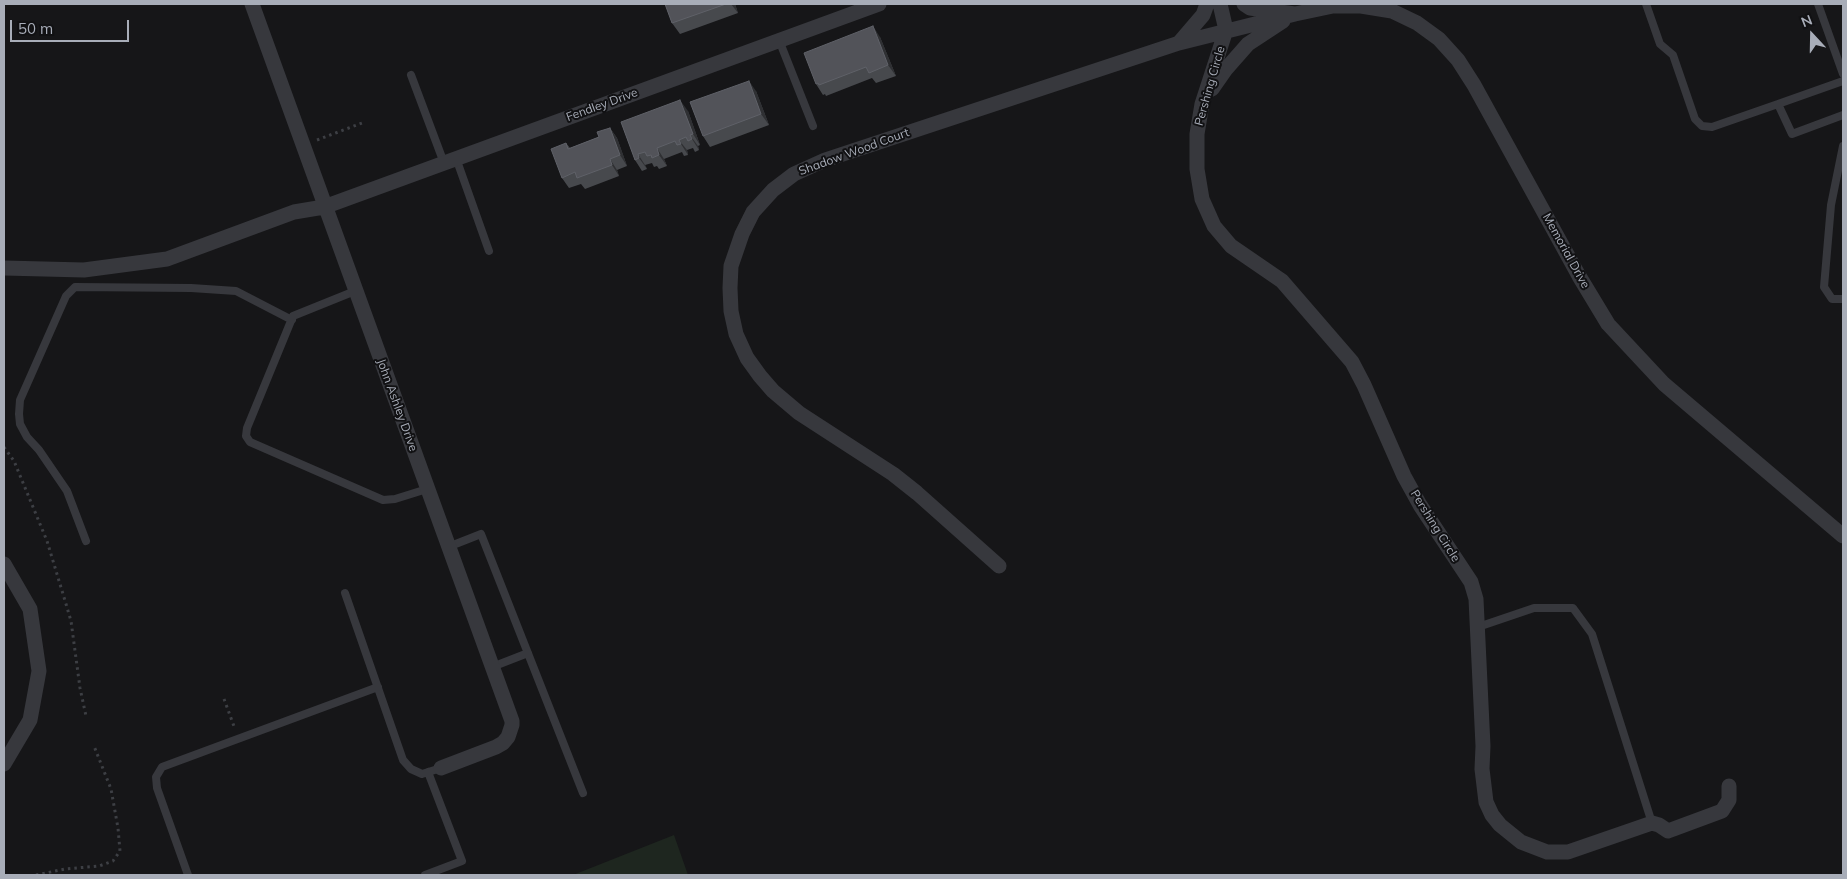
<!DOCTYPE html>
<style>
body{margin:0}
#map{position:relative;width:1847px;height:879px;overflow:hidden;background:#161618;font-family:Mulish,sans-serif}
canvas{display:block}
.frame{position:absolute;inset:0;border:5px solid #a8adb8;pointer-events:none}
.north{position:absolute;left:1787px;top:10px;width:50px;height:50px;-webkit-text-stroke:4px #111113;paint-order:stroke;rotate:339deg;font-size:14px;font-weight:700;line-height:20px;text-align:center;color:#a8adb8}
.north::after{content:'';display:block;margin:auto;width:18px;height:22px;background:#a8adb8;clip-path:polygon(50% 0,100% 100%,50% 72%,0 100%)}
.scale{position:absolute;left:10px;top:20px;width:119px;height:22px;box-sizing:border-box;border:2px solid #a8adb8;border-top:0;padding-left:6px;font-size:15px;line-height:18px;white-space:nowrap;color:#a8adb8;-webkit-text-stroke:4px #111113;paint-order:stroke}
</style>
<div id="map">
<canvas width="1847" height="879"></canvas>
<div class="frame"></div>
<div class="north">N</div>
<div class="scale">50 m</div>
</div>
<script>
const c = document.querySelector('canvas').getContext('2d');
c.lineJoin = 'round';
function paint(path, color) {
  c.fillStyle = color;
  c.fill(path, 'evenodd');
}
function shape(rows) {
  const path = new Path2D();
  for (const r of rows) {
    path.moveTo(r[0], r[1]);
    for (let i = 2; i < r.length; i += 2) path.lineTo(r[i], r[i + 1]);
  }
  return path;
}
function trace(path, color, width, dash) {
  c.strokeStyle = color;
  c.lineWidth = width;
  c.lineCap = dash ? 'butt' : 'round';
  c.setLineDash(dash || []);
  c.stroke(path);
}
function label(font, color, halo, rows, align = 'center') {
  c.font = font + ' Mulish,sans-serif';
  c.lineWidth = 4;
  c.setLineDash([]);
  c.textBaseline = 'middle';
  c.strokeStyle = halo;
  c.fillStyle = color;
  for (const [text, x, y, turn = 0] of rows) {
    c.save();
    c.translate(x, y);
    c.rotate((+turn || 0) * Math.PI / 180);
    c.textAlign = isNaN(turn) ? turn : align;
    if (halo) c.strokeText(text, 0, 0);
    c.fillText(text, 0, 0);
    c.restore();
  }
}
paint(shape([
 [674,835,688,875,573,875]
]), '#1e261f');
trace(shape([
 [317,140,362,123],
 [4,447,14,461,47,541,66,604,71,621,80,688,86,716],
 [224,699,235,729],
 [36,875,65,869,99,866,113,861,120,851,118,828,111,789,94,746]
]), '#3d3f44', 3, [2.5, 4]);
trace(shape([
 [1646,4,1660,44,1673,55,1695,119,1702,126,1712,127,1778,104],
 [1818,4,1843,74],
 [779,40,813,126],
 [411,75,444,163],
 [1843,81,1778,104,1792,134,1843,115],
 [1843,146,1831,205,1824,287,1832,299,1843,299],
 [456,158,489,251],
 [355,291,293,316,247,428,246,436,250,442,383,500,395,499,427,489],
 [86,541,67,491,39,450,27,437,20,424,19,414,20,400,66,296,75,287,191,288,236,291,292,320],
 [448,547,481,534,583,793],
 [345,593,403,760,411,769,422,774,441,768],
 [1478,627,1534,608,1573,608,1592,634,1652,823],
 [492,667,528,653],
 [188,875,157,788,156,777,162,767,378,687],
 [425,875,462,861,428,772]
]), '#37383d', 8);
trace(shape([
 [252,4,512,721,512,725,508,737,503,743,496,747,441,768],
 [1220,4,1226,30,1202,104,1197,134,1197,169,1202,199,1214,226,1231,246,1282,281,1352,362,1364,385,1404,476,1420,505,1471,582,1476,599,1483,746,1482,769,1486,802,1492,815,1500,825,1521,842,1547,852,1568,852,1652,823,1659,825,1668,831,1722,811,1729,800,1729,786],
 [1244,4,1250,8,1295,14,1333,6,1361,6,1392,11,1417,23,1439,39,1458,60,1474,85,1579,276,1608,324,1664,384,1843,536],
 [1179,43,1203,15,1207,4],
 [1212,89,1226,69,1248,44,1283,21],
 [4,268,84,270,167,259,294,212,324,207,879,4],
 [4,564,30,609,39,671,30,720,4,764],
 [999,566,917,493,893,474,799,413,773,391,760,376,747,358,736,334,731,311,730,288,731,266,742,234,753,212,773,190,794,174,825,160,1179,43,1295,14]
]), '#37383d', 15);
paint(shape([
 [665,4,735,4,738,13,680,34,672,23],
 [880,37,896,76,876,83,872,78,826,96,825,94,823,95,816,84],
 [756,91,769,125,710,147,703,136],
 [688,111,700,145,698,146,699,150,695,152,693,148,687,150,688,155,684,156,682,152,664,159,667,166,659,169,657,166,654,167,652,163,645,165,647,169,642,171,635,160,621,122],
 [610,128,617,138,627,166,617,170,619,176,585,189,581,184,569,188,562,178,566,143,570,148,599,137]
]), '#47494d');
paint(shape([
 [731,4,735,4,738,13],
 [873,26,880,37,896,76,888,65],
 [749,81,756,91,769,125,761,114],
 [680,100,688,111,700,145,693,134],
 [610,128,617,138,627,166,620,155],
 [690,135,698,146,699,150,692,139],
 [679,140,687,150,688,155,681,144],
 [657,148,664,159,667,166,659,155],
 [638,154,645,165,647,169,639,158],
 [610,159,617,170,619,176,612,165]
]), '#2f3033');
const building = shape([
 [665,4,726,4,672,23,665,4],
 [873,26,888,65,869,73,866,67,819,85,818,83,816,84,804,53,873,26],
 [749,81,761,114,703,136,690,102,749,81],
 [680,100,693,134,690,135,692,139,688,141,686,137,679,140,681,144,677,145,675,141,657,148,659,155,652,158,651,155,647,156,645,152,638,154,639,158,635,160,621,122,680,100],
 [610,128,620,155,610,159,612,165,577,178,575,172,562,178,551,149,566,143,568,149,599,137,597,132,610,128]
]);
paint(building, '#525359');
trace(building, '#5f6168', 1);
label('12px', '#a8adb8', '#111113', [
 ["Pershing Circle",1210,86,-74],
 ["Fendley Drive",602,105,-20],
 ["Shadow Wood Court",854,152,-20],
 ["Memorial Drive",1566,251,61],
 ["John Ashley Drive",397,405,70],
 ["Pershing Circle",1435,526,58]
]);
</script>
